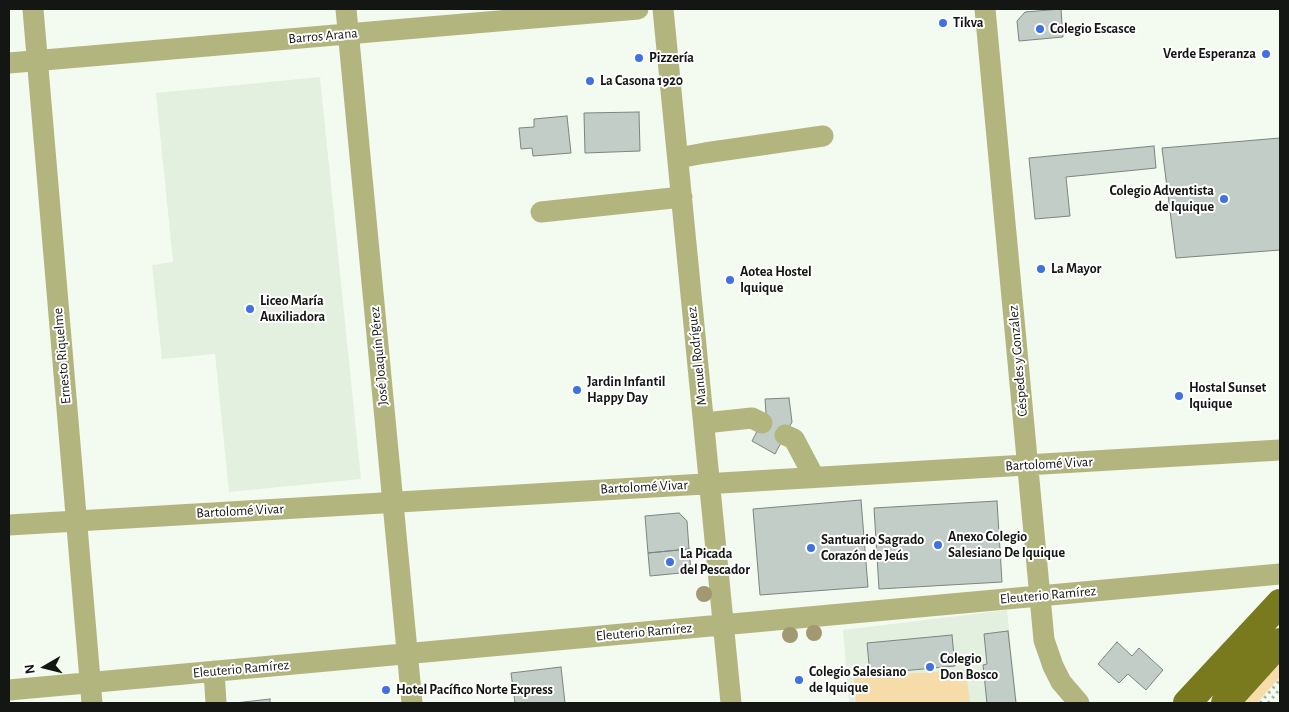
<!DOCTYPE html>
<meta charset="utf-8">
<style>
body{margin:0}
#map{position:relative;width:1289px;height:712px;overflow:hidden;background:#f3faef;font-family:"Alegreya Sans",sans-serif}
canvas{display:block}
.frame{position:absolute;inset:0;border:10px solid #131612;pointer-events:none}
.north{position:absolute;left:20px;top:642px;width:50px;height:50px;-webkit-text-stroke:4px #fff;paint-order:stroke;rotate:262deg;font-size:14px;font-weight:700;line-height:20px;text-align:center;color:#131612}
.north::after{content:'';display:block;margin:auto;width:18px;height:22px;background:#131612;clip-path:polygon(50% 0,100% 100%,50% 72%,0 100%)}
</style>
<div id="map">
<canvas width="1289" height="712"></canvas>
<div class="frame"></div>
<div class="north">N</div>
</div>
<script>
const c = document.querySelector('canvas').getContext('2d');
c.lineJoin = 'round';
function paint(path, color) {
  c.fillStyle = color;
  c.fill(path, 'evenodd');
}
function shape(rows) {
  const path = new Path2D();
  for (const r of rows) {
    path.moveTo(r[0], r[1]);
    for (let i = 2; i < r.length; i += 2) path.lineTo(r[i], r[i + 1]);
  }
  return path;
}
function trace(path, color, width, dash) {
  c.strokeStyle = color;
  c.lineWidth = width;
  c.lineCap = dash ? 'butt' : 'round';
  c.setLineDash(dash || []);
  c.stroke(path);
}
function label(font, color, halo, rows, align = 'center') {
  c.font = font + ' "Alegreya Sans",sans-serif';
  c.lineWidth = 4;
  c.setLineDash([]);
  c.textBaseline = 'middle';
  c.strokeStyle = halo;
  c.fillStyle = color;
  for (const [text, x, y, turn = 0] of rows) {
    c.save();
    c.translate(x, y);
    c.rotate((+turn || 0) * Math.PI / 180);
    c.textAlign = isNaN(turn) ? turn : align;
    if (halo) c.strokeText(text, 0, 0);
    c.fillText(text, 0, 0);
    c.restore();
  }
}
paint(shape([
 [320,77,361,479,229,492,215,354,162,359,152,265,173,262,156,93],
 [1007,610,1017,703,849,703,843,630]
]), '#e4f0df');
paint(shape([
 [1280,660,1280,677,1257,703,1240,703],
 [966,670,970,703,856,703,854,677]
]), '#f5dca9');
const building = shape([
 [1061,9,1063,37,1019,41,1017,21,1025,12,1061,9],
 [639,112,640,151,585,153,584,113,639,112],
 [567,116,571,153,533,156,532,148,521,149,519,128,534,127,534,119,567,116],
 [1280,138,1280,250,1176,258,1162,148,1280,138],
 [1154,146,1156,168,1066,177,1070,216,1035,219,1029,158,1154,146],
 [789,398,792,422,775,454,752,441,766,414,765,399,789,398],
 [861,500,868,587,760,595,753,509,861,500],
 [997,501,1002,582,879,589,874,508,997,501],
 [679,513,687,521,689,549,648,553,645,516,679,513],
 [689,549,691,572,650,576,648,553,689,549],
 [1008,631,1016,703,987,703,983,665,987,664,984,634,1008,631],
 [952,635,955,666,870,674,867,643,952,635],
 [1117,642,1132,656,1139,648,1163,670,1146,690,1128,674,1119,683,1098,664,1117,642],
 [561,667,565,703,515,703,511,673,561,667],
 [270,699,270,703,235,703,270,699]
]);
paint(building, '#c1cdc6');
trace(building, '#7a857f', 1);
trace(shape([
 [1260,703,1280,680],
 [1268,703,1280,689]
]), '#adb3aa', 3, [2.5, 4]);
trace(shape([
 [33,9,92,703],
 [346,9,412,703],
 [663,9,731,703],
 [985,9,1044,640,1053,666,1061,682,1079,703],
 [9,63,638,9],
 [678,158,705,153,823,136],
 [541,212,682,197],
 [704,423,752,418,762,423],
 [785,435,794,439,814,477],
 [9,525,1280,450],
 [214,671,216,703],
 [9,690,1280,574]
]), '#b2b57e', 21);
trace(shape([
 [1187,703,1280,603],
 [1225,703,1280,642]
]), '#797a1e', 28);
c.fillStyle = '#a29871';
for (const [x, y] of [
 [704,594],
 [814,633],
 [790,635]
]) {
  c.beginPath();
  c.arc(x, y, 8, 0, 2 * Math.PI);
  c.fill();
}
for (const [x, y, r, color] of [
 [943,23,5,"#4070e1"],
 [1040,29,5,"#4070e1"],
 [1266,54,5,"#4070e1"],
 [639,58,5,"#4070e1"],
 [590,81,5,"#4070e1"],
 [1224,199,5,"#4070e1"],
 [1041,269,5,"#4070e1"],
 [730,280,5,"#4070e1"],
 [250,309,5,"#4070e1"],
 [577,390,5,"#4070e1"],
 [1179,396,5,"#4070e1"],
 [938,545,5,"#4070e1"],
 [811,548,5,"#4070e1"],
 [670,562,5,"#4070e1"],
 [930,667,5,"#4070e1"],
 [799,680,5,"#4070e1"],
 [386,690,5,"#4070e1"]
]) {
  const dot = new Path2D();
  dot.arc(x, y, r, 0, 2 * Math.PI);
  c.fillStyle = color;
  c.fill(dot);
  trace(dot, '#fff', 2);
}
label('bold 14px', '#131612', '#fff', [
 ["Tikva",953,23],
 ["Colegio Escasce",1050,29],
 ["Verde Esperanza",1256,54,"right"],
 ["Pizzería",649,58],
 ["La Casona 1920",600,81],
 ["Colegio Adventista",1214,191,"right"],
 ["de Iquique",1214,207,"right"],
 ["La Mayor",1051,269],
 ["Aotea Hostel",740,272],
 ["Iquique",740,288],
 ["Liceo María",260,301],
 ["Auxiliadora",260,317],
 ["Jardin Infantil",587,382],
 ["Happy Day",587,398],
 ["Hostal Sunset",1189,388],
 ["Iquique",1189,404],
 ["Anexo Colegio",948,537],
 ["Salesiano De Iquique",948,553],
 ["Santuario Sagrado",821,540],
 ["Corazón de Jeús",821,556],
 ["La Picada",680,554],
 ["del Pescador",680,570],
 ["Colegio",940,659],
 ["Don Bosco",940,675],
 ["Colegio Salesiano",809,672],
 ["de Iquique",809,688],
 ["Hotel Pacífico Norte Express",396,690]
], 'left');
label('14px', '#131612', '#fff', [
 ["Barros Arana",323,36,-5],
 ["Ernesto Riquelme",62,356,-95],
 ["José Joaquín Pérez",379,356,-95],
 ["Manuel Rodríguez",697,356,-96],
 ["Céspedes y González",1018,361,-95],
 ["Bartolomé Vivar",1049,464,-3],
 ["Bartolomé Vivar",644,487,-3],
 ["Bartolomé Vivar",240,511,-3],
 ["Eleuterio Ramírez",1048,595,-5],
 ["Eleuterio Ramírez",644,632,-5],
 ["Eleuterio Ramírez",241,669,-5]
]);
</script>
